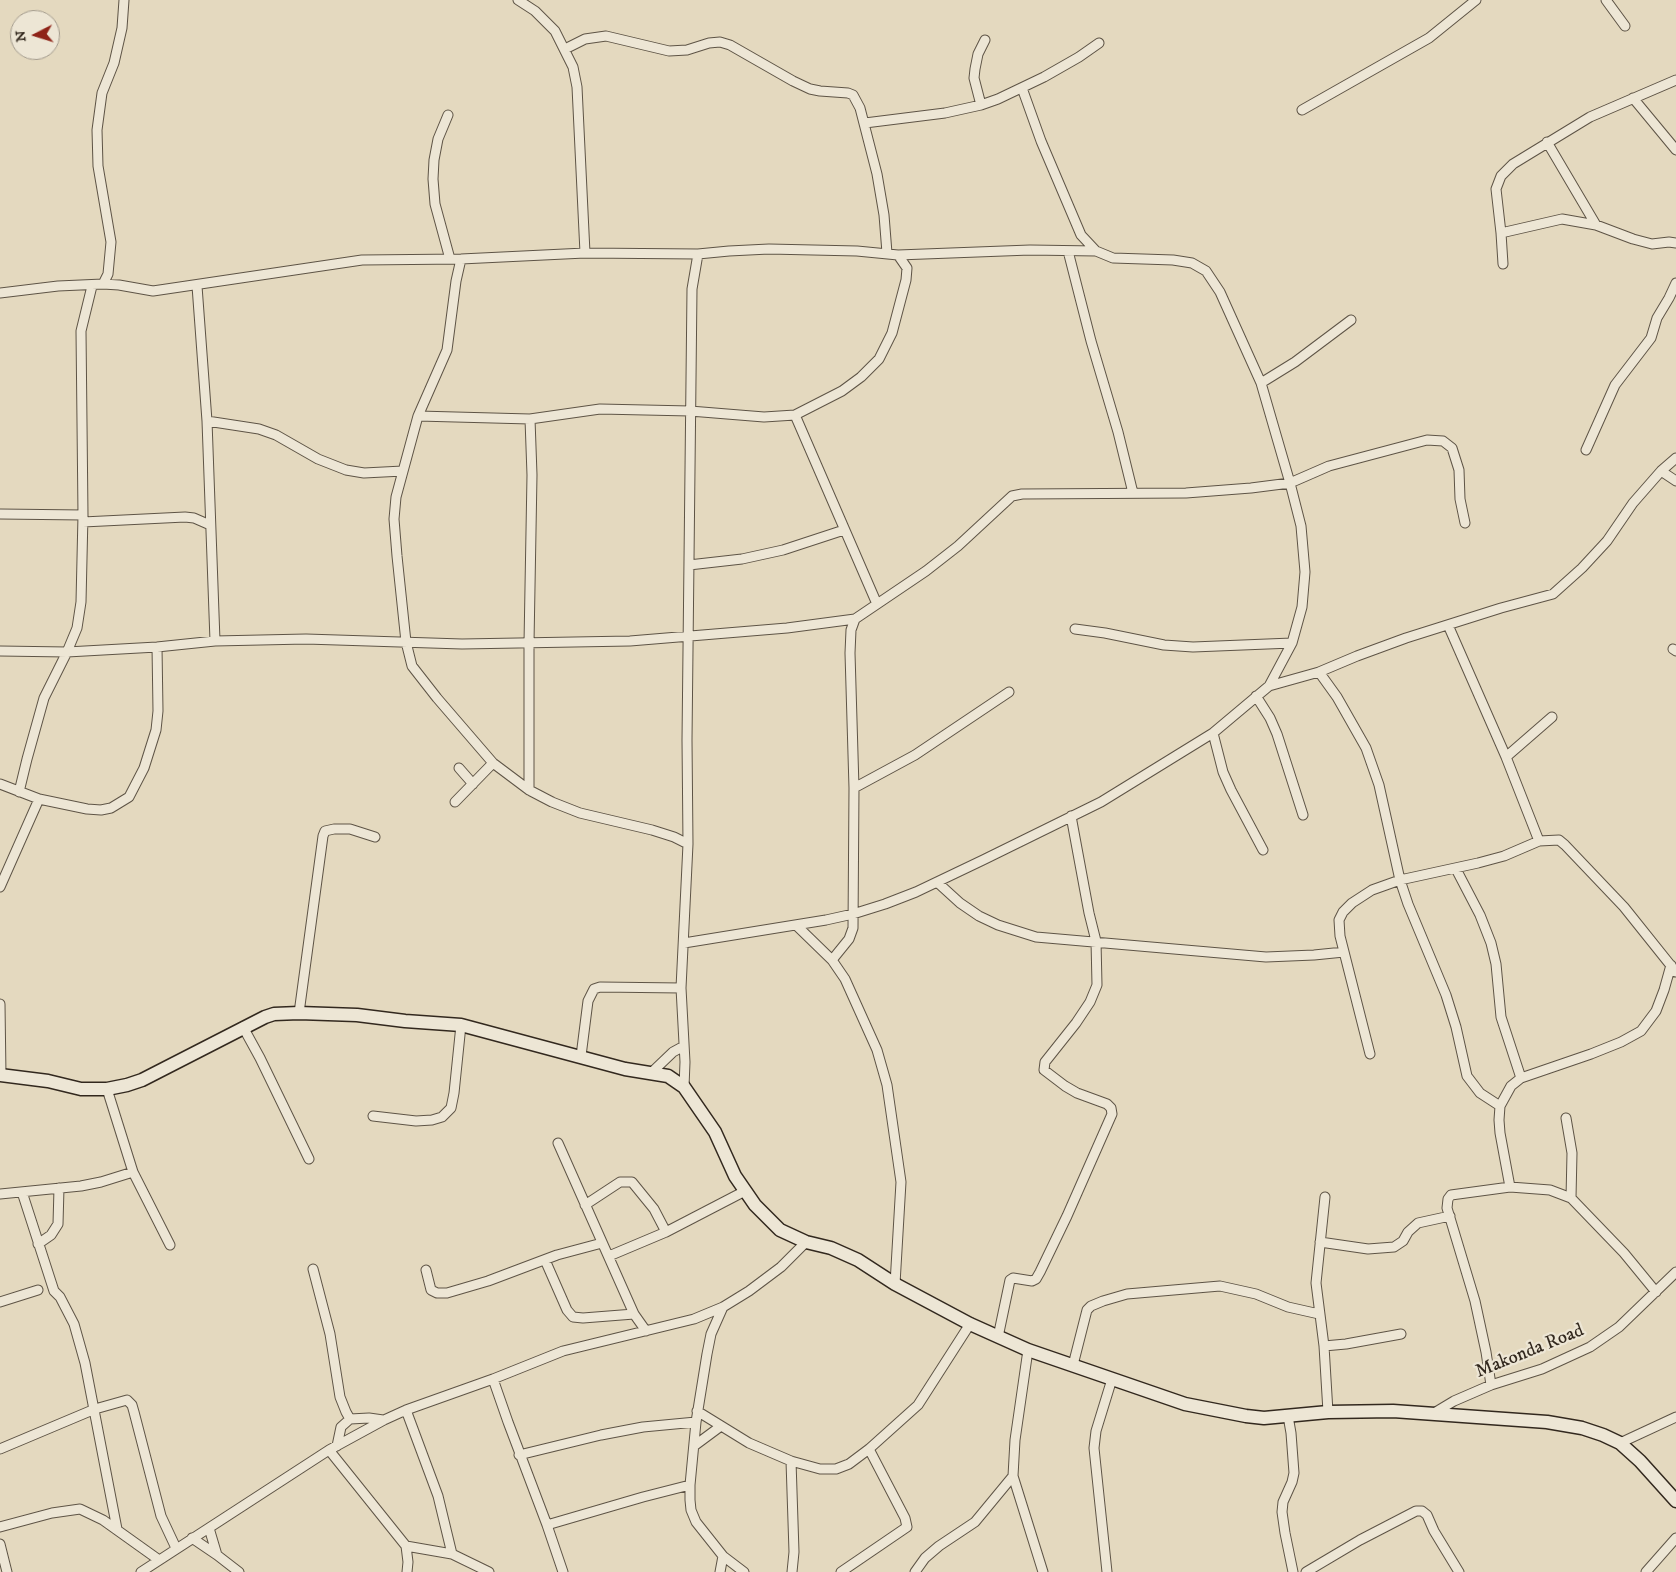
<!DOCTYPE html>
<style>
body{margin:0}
#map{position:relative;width:1676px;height:1572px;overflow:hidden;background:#e4d9bf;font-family:"IM FELL DW Pica",serif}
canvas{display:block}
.north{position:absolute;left:10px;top:10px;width:50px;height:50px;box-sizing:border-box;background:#ede6d5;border:1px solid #a29a8c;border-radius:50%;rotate:265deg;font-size:14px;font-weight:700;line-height:20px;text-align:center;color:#32281e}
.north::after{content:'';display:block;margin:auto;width:18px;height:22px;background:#8f2418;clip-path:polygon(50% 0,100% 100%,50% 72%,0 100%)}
</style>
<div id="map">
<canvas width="1676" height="1572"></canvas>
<div class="north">N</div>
</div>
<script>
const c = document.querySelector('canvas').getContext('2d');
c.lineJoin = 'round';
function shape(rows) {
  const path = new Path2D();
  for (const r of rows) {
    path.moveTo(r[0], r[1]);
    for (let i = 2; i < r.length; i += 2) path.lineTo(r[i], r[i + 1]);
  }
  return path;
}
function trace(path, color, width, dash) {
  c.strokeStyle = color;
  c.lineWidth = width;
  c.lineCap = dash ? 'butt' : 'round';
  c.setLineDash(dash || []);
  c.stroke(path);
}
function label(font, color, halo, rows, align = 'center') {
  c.font = font + ' "IM FELL DW Pica",serif';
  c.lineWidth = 4.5;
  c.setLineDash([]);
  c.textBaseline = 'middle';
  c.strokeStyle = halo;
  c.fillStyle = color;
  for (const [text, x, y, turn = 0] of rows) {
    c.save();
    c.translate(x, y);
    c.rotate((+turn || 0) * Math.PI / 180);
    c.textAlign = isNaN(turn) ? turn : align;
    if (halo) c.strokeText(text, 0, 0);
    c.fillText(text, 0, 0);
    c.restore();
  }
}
const street = shape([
 [518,0,535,11,555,31,573,67,577,87,585,253],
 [1606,0,1625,26],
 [565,49,585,39,606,36,669,51,687,50,709,43,720,42,730,45,793,81,810,89,820,91,848,93,853,95,860,108,877,174,884,215,887,253],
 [1633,98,1676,150],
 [981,105,974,78,975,69,978,54,985,40],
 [1302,110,1429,38,1476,0],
 [448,115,438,139,434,160,433,179,435,204,450,259],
 [865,123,945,113,981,105,998,99,1044,77,1079,57,1099,43],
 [1547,142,1596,225],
 [1501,233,1562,219,1596,225,1633,239,1652,244,1669,242,1676,243],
 [1068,251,1091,341,1118,432,1133,493],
 [898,255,1030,250,1096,251],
 [461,259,456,281,447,350,418,416,396,497,394,519,397,556,406,642,412,666,437,698,493,763,529,790,552,802,580,813,652,830,674,837,688,844],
 [1503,264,1501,233,1496,189,1501,176,1513,164,1590,117,1676,80],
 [103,284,108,274,111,242,98,166,97,130,102,93,114,63,122,28,124,0],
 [197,286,207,421,215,641],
 [0,293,58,286,103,284,119,285,153,291,362,260,461,259,585,253,698,254,729,251,769,249,857,251,898,255,907,268,906,280,892,333,879,359,861,377,842,391,795,415,764,417,690,411,600,409,530,419,418,416],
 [1261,383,1295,362,1351,320],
 [795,415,877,604],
 [207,421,259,429,276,435,318,459,346,470,364,473,403,471],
 [1586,450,1615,385,1651,338,1657,318,1669,298,1676,283],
 [1661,471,1676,481],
 [0,514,83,515],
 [83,522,185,517,194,518,210,525],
 [689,565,742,559,783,550,844,530],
 [1448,625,1506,757,1539,841],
 [1075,629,1105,633,1164,645,1193,647,1292,643],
 [1673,649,1676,651],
 [0,651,67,652,157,647,215,641,306,639,462,644,630,641,787,628,855,619],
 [1319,672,1337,697,1366,748,1379,785,1400,880,1408,904,1446,995,1456,1027,1467,1076,1480,1093,1500,1106],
 [1269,686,1319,672,1357,656,1406,638,1501,608,1553,594,1582,568,1607,541,1633,503,1661,471,1676,458],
 [1256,696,1270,718,1277,734,1303,815],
 [1213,733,1223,772,1231,790,1263,850],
 [1506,757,1552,717],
 [459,768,473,784],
 [0,784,39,799,87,809,101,810,111,808,129,797,144,768,156,730,158,711,157,647],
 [854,788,915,755,1009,692],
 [529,790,529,643,532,475,530,419],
 [19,792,27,759,44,698,67,652,77,628,81,602,83,515,81,331,92,286],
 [455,802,493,763],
 [1456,869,1480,915,1491,943,1496,964,1501,1017,1521,1078],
 [937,882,960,903,979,916,998,925,1036,937,1266,957,1314,955,1344,952],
 [0,887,39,799],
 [796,925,832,960,845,979,877,1050,887,1085,901,1182,895,1284],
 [684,943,826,920,853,914,885,904,916,892,983,860,1101,802,1213,733,1269,686,1292,643,1302,607,1305,572,1301,526,1290,483,1261,383,1220,292,1206,271,1192,263,1173,260,1113,258,1096,251,1081,235,1041,141,1022,88],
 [832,960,849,939,853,928,854,788,850,653,851,630,855,619,926,571,958,546,1012,496,1022,494,1186,493,1251,488,1290,483,1329,466,1427,440,1443,441,1452,448,1459,470,1460,499,1465,523],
 [0,1004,1,1075],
 [299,1013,323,836,325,831,334,829,350,829,375,837],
 [243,1027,260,1058,309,1159],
 [1370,1054,1340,936,1339,920,1343,912,1352,903,1372,890,1400,880,1478,863,1504,856,1539,841,1559,840,1565,845,1624,907,1676,972],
 [581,1056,588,1001,594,989,600,987,681,988],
 [650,1074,673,1052,684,1046],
 [684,1087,685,1062,681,988,688,844,687,740,692,289,698,254],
 [107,1089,133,1172,170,1245],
 [373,1116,416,1121,432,1120,442,1117,451,1108,454,1093,461,1025],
 [1566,1118,1572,1153,1571,1198],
 [558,1143,634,1314,646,1331],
 [1510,1187,1500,1133,1499,1120,1500,1106,1511,1086,1521,1078,1591,1054,1621,1042,1641,1031,1656,1011,1664,990,1671,965],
 [22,1192,54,1291,60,1297,74,1324,85,1363,117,1529],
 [0,1194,81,1186,101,1182,133,1172],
 [1325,1197,1316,1283,1324,1346,1328,1412],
 [585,1205,620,1182,632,1182,654,1209,666,1232],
 [1320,1242,1368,1249,1394,1247,1403,1241,1408,1232,1418,1223,1450,1216],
 [38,1244,51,1235,58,1224,59,1188],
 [609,1256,666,1232,745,1191],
 [545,1260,567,1310,573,1317,583,1318,634,1314],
 [313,1269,330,1334,340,1397,346,1412,350,1419],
 [426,1270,431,1290,437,1293,447,1293,488,1281,557,1255,602,1243],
 [0,1302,38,1290],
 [723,1307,711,1334,707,1354,696,1422,690,1485,690,1500,691,1510,696,1522,723,1556,744,1572],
 [998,1337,1010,1280,1013,1278,1032,1281,1036,1279,1040,1272,1067,1216,1112,1114,1111,1108,1107,1104,1077,1093,1065,1086,1044,1070,1045,1062,1076,1023,1090,1002,1097,985,1096,941,1089,913,1071,816],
 [1324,1346,1346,1344,1401,1334],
 [1028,1350,1015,1440,1013,1476,1043,1572],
 [1073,1365,1087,1310,1091,1306,1103,1301,1127,1294,1220,1286,1256,1294,1288,1307,1319,1314],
 [493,1379,508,1422,547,1525,563,1572],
 [1491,1385,1486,1352,1475,1301,1447,1208,1448,1199,1451,1195,1510,1187,1550,1190,1571,1198,1624,1253,1656,1292],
 [406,1410,438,1496,452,1554],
 [697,1411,749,1443,791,1461,820,1469,836,1469,849,1464,869,1449,918,1405,970,1324],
 [1434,1413,1454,1401,1491,1385,1542,1369,1590,1347,1619,1327,1676,1272],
 [1288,1416,1291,1433,1294,1473,1292,1482,1283,1502,1282,1512,1285,1533,1293,1572],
 [1620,1443,1676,1417],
 [337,1446,341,1427,350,1419,369,1418,383,1420],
 [694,1446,721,1426],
 [0,1449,95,1409,127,1400,132,1405,134,1412,161,1516,176,1548],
 [329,1450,406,1546,408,1562,407,1572],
 [519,1455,601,1435,643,1427,696,1422],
 [791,1461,794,1552,792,1572],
 [547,1525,643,1497,690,1485],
 [0,1527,52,1513,80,1509,103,1520,159,1560],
 [209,1528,217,1555],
 [192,1538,217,1555,239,1572],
 [0,1544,7,1572],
 [406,1546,452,1554,489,1572],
 [141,1572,329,1450,384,1420,406,1410,493,1379,563,1351,694,1319,723,1307,749,1291,781,1267,806,1242],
 [720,1572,723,1556],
 [841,1572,907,1527,905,1518,869,1449],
 [915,1572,925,1558,939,1546,975,1522,1013,1476],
 [1107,1572,1094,1448,1096,1431,1112,1379],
 [1306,1572,1360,1540,1416,1511,1422,1511,1427,1515,1434,1531,1459,1572],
 [1646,1572,1676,1538]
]);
const secondary = shape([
 [0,1075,48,1081,81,1089,107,1089,127,1085,142,1080,265,1017,274,1014,299,1013,357,1015,405,1021,461,1025,625,1069,668,1076,684,1087,715,1132,735,1176,755,1205,780,1230,806,1242,831,1248,858,1260,895,1284,970,1324,1028,1350,1185,1404,1246,1416,1264,1418,1328,1412,1393,1411,1547,1422,1582,1428,1603,1435,1620,1443,1640,1461,1676,1501]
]);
trace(street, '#5e5446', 11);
trace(secondary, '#32281e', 15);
trace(street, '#ede6d5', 9);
trace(secondary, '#ede6d5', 12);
label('19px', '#32281e', '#ede6d5', [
 ["Makonda Road",1530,1352,-22]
]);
</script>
